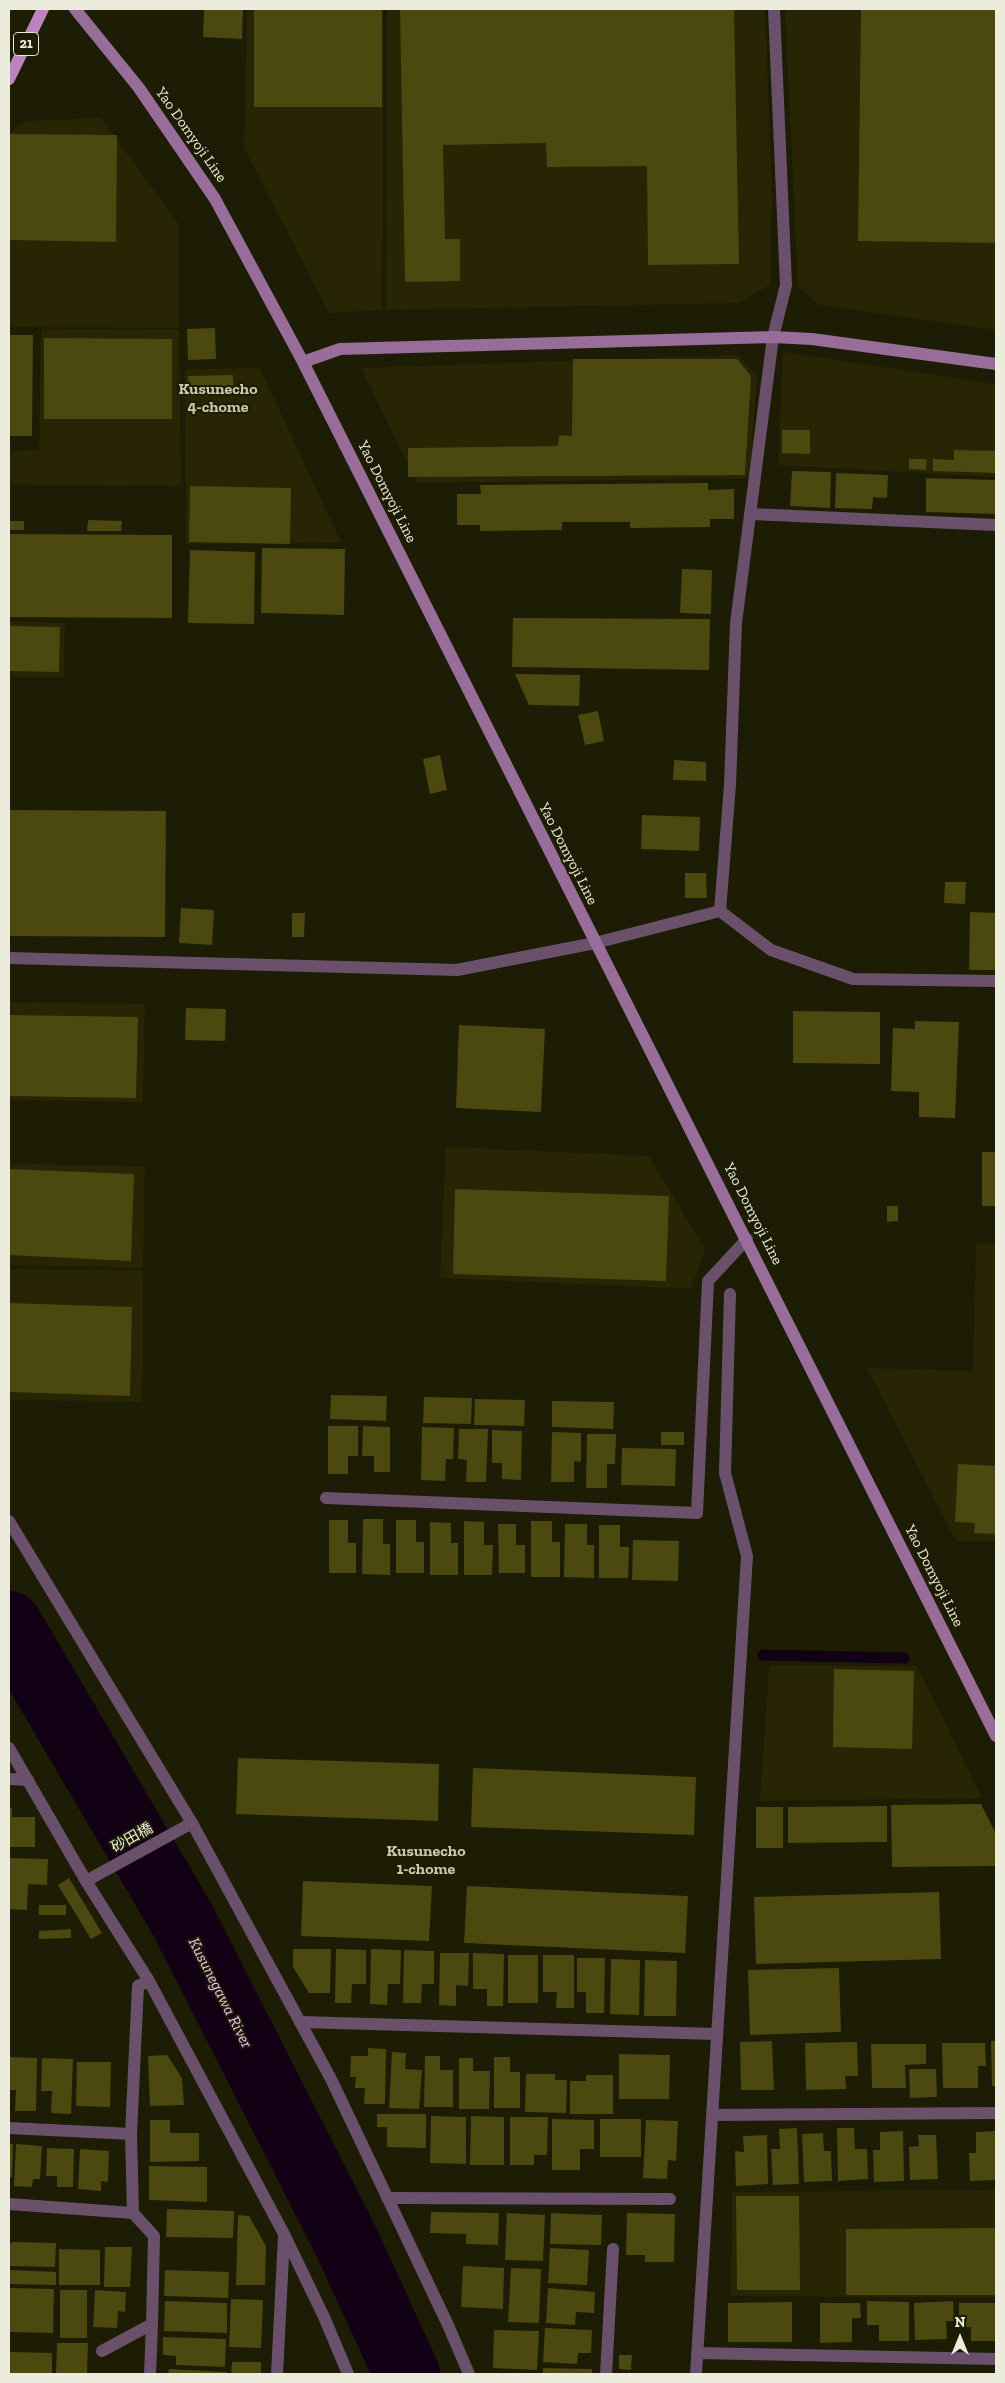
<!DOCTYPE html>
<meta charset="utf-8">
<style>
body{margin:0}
#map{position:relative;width:1005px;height:2383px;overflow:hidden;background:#1d1c04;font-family:"Zilla Slab",serif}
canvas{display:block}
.frame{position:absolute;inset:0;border:10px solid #ececdc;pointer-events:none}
.north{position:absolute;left:935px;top:2313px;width:50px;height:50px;-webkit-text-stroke:4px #1d1c04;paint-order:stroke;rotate:0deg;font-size:14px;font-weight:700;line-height:20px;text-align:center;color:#ececdc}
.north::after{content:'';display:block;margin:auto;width:18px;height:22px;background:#ececdc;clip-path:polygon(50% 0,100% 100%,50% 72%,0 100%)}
</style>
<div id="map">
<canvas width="1005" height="2383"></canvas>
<div class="frame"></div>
<div class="north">N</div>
</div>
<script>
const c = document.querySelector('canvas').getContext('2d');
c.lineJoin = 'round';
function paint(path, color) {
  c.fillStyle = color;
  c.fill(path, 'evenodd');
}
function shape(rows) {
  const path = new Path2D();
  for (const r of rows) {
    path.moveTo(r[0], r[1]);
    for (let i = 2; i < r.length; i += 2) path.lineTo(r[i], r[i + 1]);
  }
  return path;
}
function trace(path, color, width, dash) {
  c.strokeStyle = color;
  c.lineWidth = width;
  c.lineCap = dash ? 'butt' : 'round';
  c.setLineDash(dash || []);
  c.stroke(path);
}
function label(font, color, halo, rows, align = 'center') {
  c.font = font + ' "Zilla Slab","Noto Sans JP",serif';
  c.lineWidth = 4;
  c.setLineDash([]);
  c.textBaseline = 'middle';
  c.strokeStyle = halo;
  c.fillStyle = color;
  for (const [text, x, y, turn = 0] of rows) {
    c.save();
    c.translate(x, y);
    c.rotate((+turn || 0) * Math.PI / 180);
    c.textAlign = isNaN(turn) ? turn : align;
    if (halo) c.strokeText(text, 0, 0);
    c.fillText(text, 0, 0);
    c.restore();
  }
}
paint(shape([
 [247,9,383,9,382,310,329,313,244,148],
 [387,9,765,9,772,191,770,285,739,303,386,310],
 [785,9,996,9,996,330,818,305,798,286],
 [101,118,178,223,178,328,9,327,9,138,13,129,26,121],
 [41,329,179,330,181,486,9,485,9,451,39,450],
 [783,352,996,384,996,477,778,465],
 [738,355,757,376,750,478,417,483,361,368],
 [260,368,341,542,186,544,185,369],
 [9,621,65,623,64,677,9,677],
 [9,1002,145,1004,143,1102,9,1100],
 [446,1147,649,1156,705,1249,691,1289,440,1278],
 [9,1164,145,1166,143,1268,9,1265],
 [976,1243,996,1244,996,1542,956,1541,867,1368,973,1371],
 [9,1269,143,1270,142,1402,9,1400],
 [769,1666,917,1666,982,1798,760,1801],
 [996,2190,996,2298,731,2296,732,2192]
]), '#272503');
trace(shape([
 [763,1655,904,1658]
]), '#120014', 11);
trace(shape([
 [9,1624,182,1919,345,2239,407,2374]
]), '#120014', 66);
paint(shape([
 [204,9,243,9,242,39,203,37],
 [254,9,382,9,382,107,254,107],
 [400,9,734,9,739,264,648,265,647,166,547,167,546,143,443,145,445,239,460,239,460,281,405,282],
 [861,9,996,9,996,243,858,241],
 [9,134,117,135,116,242,9,240],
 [215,328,216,359,188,360,187,329],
 [9,335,33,335,32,436,9,436],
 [44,338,172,339,172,419,44,419],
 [573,359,737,359,751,376,745,475,408,477,408,448,558,446,559,435,572,436],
 [233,375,233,395,189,396,188,376],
 [782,430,810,430,810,454,782,453],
 [954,450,996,451,996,473,933,471,933,459,954,460],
 [909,459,927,459,926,470,909,469],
 [792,471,831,472,830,508,790,506],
 [836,473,888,475,887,498,873,497,872,509,835,508],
 [926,478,996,480,996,514,926,512],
 [708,483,708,490,734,489,734,519,710,519,710,527,630,528,630,522,562,522,562,530,480,531,480,525,457,525,457,494,481,494,480,485],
 [190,486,291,488,290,544,189,542],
 [88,520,122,521,121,531,87,531],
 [9,521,24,521,24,530,9,530],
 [9,534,172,535,172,618,9,617],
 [262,548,345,549,344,615,261,613],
 [190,550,255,552,254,624,188,623],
 [682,569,712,570,711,614,680,613],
 [513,618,710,619,709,670,512,667],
 [9,626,60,627,59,672,9,671],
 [515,674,580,675,579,706,529,705],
 [598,711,604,741,585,745,578,715],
 [440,755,447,790,430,794,423,759],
 [674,760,706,762,706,781,673,780],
 [9,810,166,811,165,937,9,936],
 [642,815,700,817,699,851,641,849],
 [685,873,706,873,707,898,685,898],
 [945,882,966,882,965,904,944,903],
 [181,908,214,910,212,945,179,943],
 [970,912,996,913,996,970,969,970],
 [292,913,305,913,304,937,292,937],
 [186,1008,226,1009,225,1041,185,1040],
 [793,1011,880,1012,880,1064,793,1063],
 [9,1015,138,1017,136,1098,9,1096],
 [915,1021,959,1022,955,1118,919,1117,919,1092,891,1091,893,1028,915,1029],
 [459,1025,545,1029,541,1112,456,1108],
 [982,1152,996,1152,996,1206,982,1206],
 [9,1169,134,1174,131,1261,9,1255],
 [455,1189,669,1196,666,1281,453,1274],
 [887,1206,898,1206,898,1221,887,1222],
 [9,1303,132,1307,130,1396,9,1392],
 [331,1395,387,1396,386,1421,330,1419],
 [424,1397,472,1398,471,1424,423,1423],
 [475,1399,525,1400,524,1426,474,1425],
 [552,1401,614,1402,613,1429,552,1427],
 [328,1426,358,1426,358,1456,348,1456,348,1474,328,1474],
 [363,1426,390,1427,390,1472,374,1472,374,1456,362,1456],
 [422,1427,454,1428,453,1459,446,1459,445,1481,421,1480],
 [459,1429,488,1429,486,1482,466,1482,467,1460,458,1459],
 [492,1430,522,1431,521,1480,502,1479,502,1463,492,1463],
 [552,1432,581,1433,581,1462,574,1461,574,1482,551,1482],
 [661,1432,684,1432,684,1445,661,1445],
 [587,1434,616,1434,615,1464,607,1464,607,1488,586,1488],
 [622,1448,676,1449,675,1486,621,1485],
 [958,1464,996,1466,996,1534,974,1533,975,1523,955,1522],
 [363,1519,383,1519,383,1544,390,1544,390,1575,362,1574],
 [329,1520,348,1520,348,1543,356,1543,356,1573,329,1573],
 [396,1520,416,1520,416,1542,424,1542,424,1573,396,1573],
 [464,1521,484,1522,484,1545,493,1545,492,1575,464,1575],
 [531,1521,552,1521,552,1542,560,1542,560,1577,531,1577],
 [430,1522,451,1523,451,1543,458,1543,458,1575,430,1575],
 [498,1524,516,1524,516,1545,525,1545,525,1573,499,1573],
 [565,1524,587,1524,587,1545,594,1545,594,1578,564,1577],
 [599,1525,620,1525,620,1547,629,1547,628,1578,599,1578],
 [633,1540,679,1541,678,1581,632,1580],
 [834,1669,914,1671,912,1749,833,1747],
 [238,1758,439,1764,438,1821,236,1814],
 [473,1768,696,1777,694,1835,471,1827],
 [981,1804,996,1834,996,1866,892,1867,891,1805],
 [887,1806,887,1842,788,1843,788,1807],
 [756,1807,783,1807,783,1848,756,1848],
 [9,1808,12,1808,12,1817,35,1817,35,1847,9,1847],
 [9,1858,48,1859,47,1885,28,1884,27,1910,9,1909],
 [69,1878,102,1933,91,1939,58,1885],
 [303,1881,432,1886,429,1941,301,1936],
 [467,1886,688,1896,685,1953,464,1943],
 [939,1892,941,1959,756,1964,754,1897],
 [39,1905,66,1905,66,1915,39,1915],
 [71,1929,71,1938,39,1939,39,1931],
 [293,1949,331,1949,330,1993,309,1993,293,1967],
 [336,1949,366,1950,366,1984,352,1984,351,2003,335,2003],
 [371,1949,401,1950,400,1984,388,1984,387,2005,370,2004],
 [404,1950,434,1951,434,1984,422,1984,421,2003,403,2003],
 [440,1953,469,1953,468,1986,456,1985,456,2006,439,2005],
 [473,1953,504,1954,503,2006,487,2006,487,1989,473,1989],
 [508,1955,538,1955,538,2003,508,2003],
 [543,1955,574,1955,574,2008,556,2008,557,1992,543,1992],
 [577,1958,605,1958,604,2013,586,2013,586,1992,577,1992],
 [611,1959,640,1960,639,2015,610,2014],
 [645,1960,677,1961,676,2016,644,2016],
 [839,1968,841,2032,750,2035,748,1970],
 [772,2041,774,2090,741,2090,740,2042],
 [991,2041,996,2041,996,2086,992,2086],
 [857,2042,858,2076,845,2076,846,2089,806,2090,805,2043],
 [942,2043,985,2043,986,2066,978,2066,978,2088,943,2088],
 [871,2044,926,2044,926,2064,905,2065,906,2088,872,2088],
 [368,2048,386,2049,385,2104,364,2104,365,2088,355,2088,356,2077,350,2077,351,2056,368,2056],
 [392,2052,406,2053,405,2069,422,2070,419,2109,389,2108],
 [619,2054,670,2055,669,2099,619,2099],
 [167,2055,182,2078,184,2105,150,2106,148,2056],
 [425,2056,440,2056,440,2070,453,2070,453,2107,424,2107],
 [9,2057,37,2058,36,2111,15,2111,16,2090,9,2090],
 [494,2057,510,2057,510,2072,520,2072,520,2108,494,2108],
 [42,2058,73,2059,71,2114,51,2113,52,2091,41,2091],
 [459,2058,473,2058,473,2071,490,2071,489,2109,459,2109],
 [77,2062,111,2062,110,2107,76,2106],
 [909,2069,936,2069,937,2097,910,2098],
 [526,2074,555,2074,555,2080,567,2080,566,2113,525,2112],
 [586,2075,613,2075,613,2114,570,2114,570,2081,586,2081],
 [377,2114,426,2114,426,2148,387,2147,387,2127,377,2127],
 [431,2116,466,2117,466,2164,430,2163],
 [471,2116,504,2117,504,2165,470,2165],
 [510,2117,548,2117,547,2155,534,2155,534,2165,510,2165],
 [552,2119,594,2120,594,2149,580,2149,580,2170,552,2170],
 [600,2119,641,2119,641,2157,600,2157],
 [150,2120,170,2120,170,2133,199,2133,199,2161,150,2162],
 [646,2120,678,2121,676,2161,668,2160,667,2179,643,2178],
 [797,2128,799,2184,773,2185,771,2149,780,2149,779,2129],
 [837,2128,854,2128,855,2149,867,2149,868,2179,838,2181],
 [903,2131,904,2181,874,2182,873,2150,880,2150,880,2132],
 [996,2131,996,2180,970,2181,969,2153,976,2153,976,2132],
 [823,2133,824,2151,831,2151,832,2181,804,2182,802,2134],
 [767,2135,768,2184,736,2186,735,2151,744,2152,743,2136],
 [918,2135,936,2135,938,2179,910,2180,909,2147,919,2146],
 [9,2144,13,2144,12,2178,9,2177],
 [16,2144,42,2146,40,2179,33,2179,32,2187,14,2186],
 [47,2148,74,2149,73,2187,57,2187,57,2176,46,2176],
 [80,2149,109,2151,108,2182,101,2181,101,2191,78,2189],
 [149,2166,207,2167,207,2202,149,2200],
 [736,2196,799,2196,800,2290,737,2290],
 [167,2209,234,2211,233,2238,166,2237],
 [431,2212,499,2213,498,2245,466,2244,466,2234,430,2233],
 [507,2213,545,2215,543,2261,505,2260],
 [551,2213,602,2215,601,2245,550,2244],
 [627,2213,675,2214,674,2262,645,2262,645,2255,626,2255],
 [238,2215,249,2216,266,2246,265,2285,236,2285],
 [996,2228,996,2295,846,2295,846,2229],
 [12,2242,56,2243,55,2267,9,2266,9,2245],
 [105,2247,132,2247,130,2287,104,2287],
 [550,2248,589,2250,587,2285,548,2283],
 [59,2249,100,2250,100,2285,59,2285],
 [463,2266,504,2268,503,2309,461,2307],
 [511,2268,541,2269,539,2323,508,2322],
 [9,2270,56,2272,56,2285,9,2284],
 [165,2270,229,2272,228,2298,164,2296],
 [9,2288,54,2289,53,2333,9,2332],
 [548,2288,595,2292,594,2313,576,2312,575,2325,546,2323],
 [60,2290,87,2290,87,2338,60,2338],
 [95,2290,126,2292,125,2312,118,2311,117,2328,93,2327],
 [231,2299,263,2300,261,2348,229,2347],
 [165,2301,227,2303,227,2333,164,2331],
 [867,2301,909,2302,909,2341,879,2341,879,2325,867,2325],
 [953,2301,954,2321,946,2321,947,2339,915,2340,914,2303],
 [792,2302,792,2342,728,2342,728,2303],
 [820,2303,860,2303,861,2318,852,2318,852,2342,820,2343],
 [959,2303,996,2303,996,2341,971,2341,971,2327,959,2327],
 [545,2328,592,2330,591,2353,578,2353,577,2364,543,2362],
 [494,2330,539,2331,537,2370,493,2368],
 [163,2337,226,2339,225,2367,176,2365,176,2356,163,2355],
 [57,2343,88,2343,87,2374,56,2374],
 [9,2352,52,2353,52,2374,9,2374],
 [619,2355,632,2355,631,2370,619,2369],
 [232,2362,261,2362,261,2374,231,2374],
 [543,2368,592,2369,592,2374,543,2374],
 [169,2369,227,2372,227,2374,168,2374]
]), '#4b4810');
trace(shape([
 [751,514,996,525],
 [326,1498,697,1513,708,1281,747,1239],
 [9,1779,28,1780],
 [300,2022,717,2034],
 [387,2198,670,2199],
 [606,2374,613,2249]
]), '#6b506c', 12);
trace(shape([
 [720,911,730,785,736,623,773,337,786,285,774,9],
 [9,958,457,970,595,943,720,911,771,950,853,979,996,981],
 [9,1521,192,1823,331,2079,448,2325,469,2374],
 [9,1748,86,1881,149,1981,284,2234,324,2317,348,2374],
 [86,1881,192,1823],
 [712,2115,996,2113],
 [9,2128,131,2134],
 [9,2204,133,2213],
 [102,2351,152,2324,154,2236,133,2213,131,2134,138,1986,149,1981],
 [697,2353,996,2359],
 [150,2374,152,2324],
 [277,2374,284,2236],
 [696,2374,747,1556,725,1473,730,1294]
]), '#6b506c', 12);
trace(shape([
 [75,9,139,88,215,199,303,362,996,1736],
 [303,362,340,349,773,337,812,339,996,364]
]), '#986d9a', 12);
trace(shape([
 [9,79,43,9]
]), '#bc83be', 12);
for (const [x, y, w] of [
 [26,44,25]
]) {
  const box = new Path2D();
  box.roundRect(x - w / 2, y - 11.5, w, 23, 4);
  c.fillStyle = '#1d1c04';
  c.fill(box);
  trace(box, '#ececdc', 1);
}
label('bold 14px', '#ececdc', null, [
 ["21",26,44]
]);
label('15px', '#ececdc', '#1d1c04', [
 ["Yao Domyoji Line",191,135,55],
 ["Yao Domyoji Line",387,492,63],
 ["Yao Domyoji Line",568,854,63],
 ["Yao Domyoji Line",753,1214,63],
 ["Yao Domyoji Line",934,1576,63],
 ["砂田橋",132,1838,-29]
]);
label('bold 16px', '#c9c9aa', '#1d1c04', [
 ["Kusunecho",218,389],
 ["4-chome",218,407],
 ["Kusunecho",426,1851],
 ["1-chome",426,1869]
]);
label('italic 16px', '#f4bff5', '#1d1c04', [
 ["Kusunegawa River",220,1993,63]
]);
</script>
